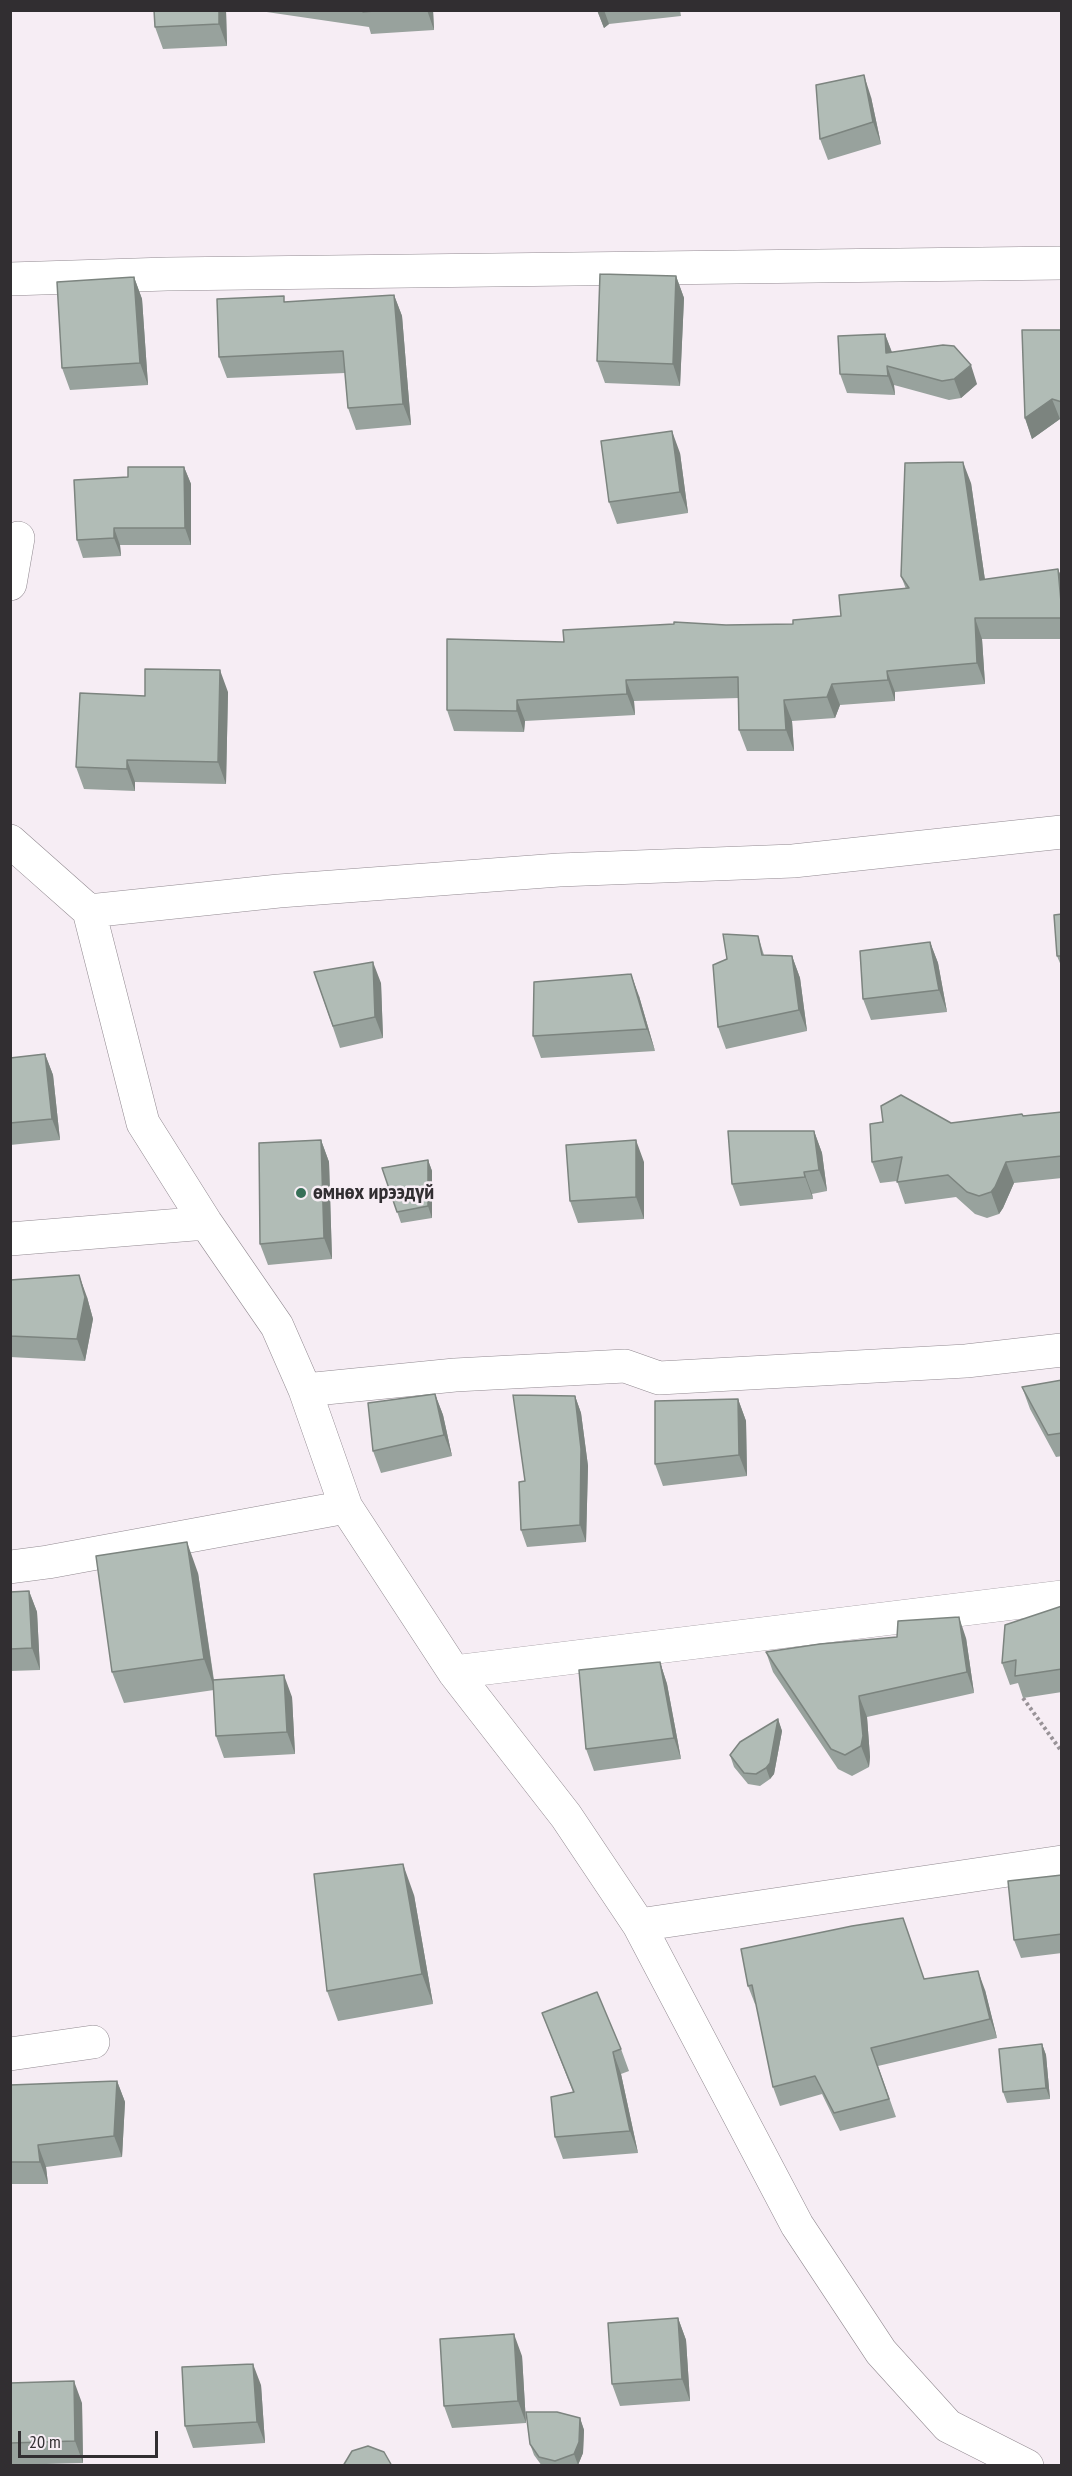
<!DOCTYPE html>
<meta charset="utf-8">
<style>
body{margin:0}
#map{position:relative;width:1072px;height:2476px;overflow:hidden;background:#f6edf4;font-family:"PT Sans Narrow",sans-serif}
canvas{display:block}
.frame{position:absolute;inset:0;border:12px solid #312e31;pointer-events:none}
.scale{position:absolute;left:18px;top:2431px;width:140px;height:27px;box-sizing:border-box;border:3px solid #312e31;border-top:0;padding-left:8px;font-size:18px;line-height:21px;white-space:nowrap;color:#312e31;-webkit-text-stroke:4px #f6edf4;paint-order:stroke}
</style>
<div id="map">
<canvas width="1072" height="2476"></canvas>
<div class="frame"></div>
<div class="scale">20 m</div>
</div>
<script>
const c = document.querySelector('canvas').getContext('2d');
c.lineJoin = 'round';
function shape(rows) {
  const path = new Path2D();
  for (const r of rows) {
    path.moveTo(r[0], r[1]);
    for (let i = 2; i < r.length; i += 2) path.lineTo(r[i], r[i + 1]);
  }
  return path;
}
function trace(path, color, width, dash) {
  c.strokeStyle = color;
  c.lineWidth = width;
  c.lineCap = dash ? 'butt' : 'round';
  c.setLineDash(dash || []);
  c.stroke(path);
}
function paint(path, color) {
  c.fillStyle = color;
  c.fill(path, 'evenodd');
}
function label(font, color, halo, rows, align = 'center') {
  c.font = font + ' "PT Sans Narrow",sans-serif';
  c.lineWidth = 5;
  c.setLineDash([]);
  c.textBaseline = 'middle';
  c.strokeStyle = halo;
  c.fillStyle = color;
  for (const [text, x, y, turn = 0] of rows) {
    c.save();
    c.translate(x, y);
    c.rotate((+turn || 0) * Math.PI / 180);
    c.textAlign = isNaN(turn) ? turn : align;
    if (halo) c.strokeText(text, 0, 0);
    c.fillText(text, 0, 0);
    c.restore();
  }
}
const street = shape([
 [10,279,167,274,1062,263],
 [10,584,18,538],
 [10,841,89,911,143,1123,206,1223,277,1326,305,1390,346,1507,454,1672,566,1816,639,1925,797,2225,881,2352,948,2426,1027,2466],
 [89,911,279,891,559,870,793,861,1062,832],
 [10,1239,206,1223],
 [305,1390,455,1375,625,1366,659,1378,966,1361,1062,1350],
 [10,1567,48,1562,346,1507],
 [454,1672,1062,1597],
 [639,1925,1062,1862],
 [10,2054,93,2042]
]);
trace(street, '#928a91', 34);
trace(shape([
 [1023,1698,1062,1752]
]), '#989297', 4, [3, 3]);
trace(street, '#fff', 33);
paint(shape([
 [154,10,226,10,227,46,163,49,155,27],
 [253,10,433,10,434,30,371,34,369,27],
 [597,10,680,10,681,16,609,24,604,28],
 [871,97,881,144,828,160,820,139],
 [676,276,684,298,680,386,605,383,597,361],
 [134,277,142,299,148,385,70,390,62,368],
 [394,295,402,316,411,425,356,430,348,408,345,373,227,378,219,357,286,302],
 [1062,330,1062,420,1060,419,1032,439,1025,418],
 [885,334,892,352,977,384,961,398,949,400,894,385,895,395,847,393,840,374],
 [680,453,688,513,617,524,609,502],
 [184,467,191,484,191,545,120,545,121,556,83,558,77,540,128,477],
 [971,483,985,580,1058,569,1062,579,1062,639,982,639,985,684,895,692,895,701,840,705,835,718,792,721,794,751,747,751,739,730,739,698,634,701,635,715,525,721,524,732,454,731,447,710,564,642,726,625,793,624,841,616,906,589,901,576],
 [228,692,226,784,135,782,135,791,84,789,76,767,145,696],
 [1062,914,1062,968,1057,956],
 [758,936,764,955,792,956,800,978,807,1031,726,1049,718,1027,727,959],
 [930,942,938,963,947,1012,871,1020,863,999],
 [314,972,381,983,383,1038,340,1048],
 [639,996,655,1051,541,1058,533,1036],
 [45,1054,53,1075,60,1140,10,1145,10,1058],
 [1062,1112,1062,1178,1014,1183,1003,1208,999,1214,987,1218,975,1214,956,1197,905,1204,897,1181,880,1183,872,1162,951,1123],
 [814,1131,822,1153,827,1191,812,1194,813,1199,740,1206,732,1184],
 [321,1140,329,1162,332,1259,268,1265,260,1244],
 [428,1160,432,1171,432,1218,401,1223,382,1168],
 [644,1162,644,1219,578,1223,570,1201],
 [10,1280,87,1297,93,1319,85,1361,10,1357],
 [1062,1380,1062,1456,1056,1457,1030,1409,1022,1387],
 [435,1394,443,1415,452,1456,381,1473,373,1451],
 [575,1396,581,1413,588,1466,586,1542,527,1547,521,1530,525,1481],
 [738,1399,746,1421,747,1476,663,1486,655,1464],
 [198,1573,214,1680,292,1697,295,1754,224,1758,216,1736,214,1690,124,1703,112,1672],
 [29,1591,37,1612,40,1670,10,1671,10,1592],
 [1062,1606,1062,1692,1023,1698,1018,1683,1010,1685,1002,1663],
 [966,1638,974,1693,867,1717,870,1757,869,1767,852,1776,838,1769,773,1672,766,1652],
 [660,1662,667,1684,681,1759,594,1771,586,1749],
 [778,1719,782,1731,774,1774,770,1779,760,1786,748,1784,734,1767,730,1755],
 [1062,1875,1062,1953,1021,1958,1014,1940],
 [414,1895,433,2004,338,2021,327,1991],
 [924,1979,985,1990,997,2038,878,2066,896,2117,840,2131,822,2094,780,2106,773,2087,756,2004,755,2004,748,1986],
 [542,2013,621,2049,629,2071,621,2074,638,2153,563,2159,555,2137,573,2092],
 [1042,2044,1046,2055,1050,2099,1007,2103,1003,2092],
 [117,2081,125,2102,122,2157,46,2167,48,2184,10,2184,10,2085],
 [678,2318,686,2340,690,2401,620,2406,612,2384],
 [522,2356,526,2423,452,2428,444,2406],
 [10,2383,82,2403,83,2463,10,2465],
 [261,2385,265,2443,193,2448,185,2426],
 [580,2418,584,2430,583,2453,578,2465,542,2466,534,2455,530,2444]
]), '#98a29d');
paint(shape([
 [219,10,226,10,227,46,219,24],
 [427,10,433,10,434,30],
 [597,10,604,10,609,24,604,28],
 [864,75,871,97,881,144,873,122],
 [676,276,684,298,680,386,673,364],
 [134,277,142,299,148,385,140,363],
 [394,295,402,316,411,425,403,404],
 [885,334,892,353,886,353],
 [971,365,977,384,961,398,954,379],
 [887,366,894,385,895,395,888,376],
 [1052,399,1060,419,1032,439,1025,418],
 [672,431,680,453,688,513,680,492],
 [963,462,971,483,988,601,980,580],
 [184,467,191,484,191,545,185,528],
 [114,528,120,545,121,556,114,538],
 [1058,569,1062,579,1062,613],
 [975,618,982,639,985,684,977,663],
 [220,670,228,692,226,784,218,762],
 [887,671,895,692,895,701,888,680],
 [626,680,634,701,635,715,627,694],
 [832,684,840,705,835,718,827,697],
 [517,700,525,721,524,732,517,711],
 [784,700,792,721,794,751,786,730],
 [127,760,135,782,135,791,127,769],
 [930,942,938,963,947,1012,939,990],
 [792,956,800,978,807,1031,799,1010],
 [373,962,381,983,383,1038,375,1017],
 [631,974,639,996,655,1051,647,1029],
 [45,1054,53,1075,60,1140,52,1119],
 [814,1131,822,1153,827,1191,819,1170],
 [321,1140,329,1162,332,1259,324,1238],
 [636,1140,644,1162,644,1219,636,1197],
 [428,1160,432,1171,432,1218,428,1206],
 [1006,1162,1014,1183,1003,1208,999,1214,991,1192],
 [804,1172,812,1194,813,1199,805,1177],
 [79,1275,87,1297,93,1319,85,1361,77,1339],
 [435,1394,443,1415,452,1456,444,1435],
 [575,1396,581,1413,588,1466,586,1542,580,1525],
 [738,1399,746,1421,747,1476,739,1455],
 [187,1542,198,1573,215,1690,204,1659],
 [29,1591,37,1612,40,1670,32,1648],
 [959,1617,966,1638,974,1693,967,1672],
 [660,1662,667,1684,681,1759,674,1738],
 [284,1675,292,1697,295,1754,287,1732],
 [859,1696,867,1717,870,1757,869,1767,861,1746],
 [778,1719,782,1731,774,1774,770,1779,766,1768],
 [403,1864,414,1895,433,2004,422,1974],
 [978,1971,985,1990,997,2038,990,2019],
 [1042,2044,1046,2055,1050,2099,1046,2088],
 [613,2052,621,2074,638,2153,630,2131],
 [117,2081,125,2102,122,2157,114,2136],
 [38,2145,46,2167,48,2184,40,2162],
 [678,2318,686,2340,690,2401,682,2379],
 [514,2334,522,2356,526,2423,518,2401],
 [253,2364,261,2385,265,2443,257,2422],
 [74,2381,82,2403,83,2463,75,2441],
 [580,2418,584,2430,583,2453,578,2465,574,2454]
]), '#7c847f');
const building = shape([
 [154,10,219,10,219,24,155,27,154,10],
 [363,10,385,10,363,12,363,10],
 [864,75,873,122,820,139,816,85,864,75],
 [600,274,676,276,673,364,597,361,600,274],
 [134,277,140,363,62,368,57,282,134,277],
 [394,295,403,404,348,408,343,351,219,357,217,299,284,296,284,302,394,295],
 [1022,330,1062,330,1062,402,1052,399,1025,418,1022,330],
 [885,334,886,353,943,345,954,346,971,365,954,379,942,381,887,366,888,376,840,374,838,336,885,334],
 [672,431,680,492,609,502,601,441,672,431],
 [963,462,980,580,1058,569,1062,613,1062,618,975,618,977,663,887,671,888,680,832,684,827,697,784,700,786,730,739,730,738,677,626,680,627,694,517,700,517,711,447,710,447,639,564,642,563,630,674,624,674,622,726,625,793,624,793,620,841,616,839,595,909,588,901,576,905,463,963,462],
 [128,467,184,467,185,528,114,528,114,538,77,540,74,480,128,477,128,467],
 [145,669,220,670,218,762,127,760,127,769,76,767,80,693,145,696,145,669],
 [1062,914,1062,956,1057,956,1054,915,1062,914],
 [723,934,758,936,762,955,792,956,799,1010,718,1027,713,965,727,959,723,934],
 [930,942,939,990,863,999,860,951,930,942],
 [373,962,375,1017,333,1026,314,972,373,962],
 [631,974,647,1029,533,1036,534,982,631,974],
 [45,1054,52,1119,10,1123,10,1058,45,1054],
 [901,1095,951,1123,1022,1114,1023,1116,1062,1112,1062,1156,1006,1162,995,1187,991,1192,979,1196,967,1192,948,1175,897,1182,902,1157,872,1162,870,1124,883,1122,881,1106,901,1095],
 [728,1131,814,1131,819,1170,804,1172,805,1177,732,1184,728,1131],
 [321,1140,324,1238,260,1244,259,1143,321,1140],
 [636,1140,636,1197,570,1201,566,1145,636,1140],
 [428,1160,428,1206,397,1212,382,1168,428,1160],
 [79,1275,85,1297,77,1339,10,1336,10,1280,79,1275],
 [1062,1380,1062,1433,1048,1435,1022,1387,1062,1380],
 [435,1394,444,1435,373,1451,368,1403,435,1394],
 [513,1395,575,1396,581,1449,580,1525,521,1530,519,1482,525,1481,513,1395],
 [738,1399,739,1455,655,1464,655,1401,738,1399],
 [187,1542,204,1659,112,1672,96,1556,187,1542],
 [29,1591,32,1648,10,1649,10,1592,29,1591],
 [1062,1606,1062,1669,1015,1676,1016,1660,1002,1663,1005,1625,1062,1606],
 [959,1617,967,1672,859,1696,863,1736,861,1746,845,1755,831,1749,766,1652,820,1644,897,1637,898,1621,959,1617],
 [660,1662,674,1738,586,1749,579,1670,660,1662],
 [284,1675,287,1732,216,1736,213,1680,284,1675],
 [778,1719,770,1763,766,1768,756,1774,744,1773,730,1755,740,1742,778,1719],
 [403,1864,422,1974,327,1991,314,1874,403,1864],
 [1062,1875,1062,1934,1014,1940,1008,1881,1062,1875],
 [903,1918,924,1979,978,1971,990,2019,871,2048,889,2099,834,2113,815,2076,773,2087,752,1985,748,1986,741,1949,852,1926,903,1918],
 [597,1992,621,2049,613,2052,630,2131,555,2137,551,2097,574,2092,542,2013,597,1992],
 [1042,2044,1046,2088,1003,2092,999,2049,1042,2044],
 [117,2081,114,2136,38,2145,40,2162,10,2162,10,2085,117,2081],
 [678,2318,682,2379,612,2384,608,2323,678,2318],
 [514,2334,518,2401,444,2406,440,2339,514,2334],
 [253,2364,257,2422,185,2426,182,2367,253,2364],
 [74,2381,75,2441,10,2443,10,2383,74,2381],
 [526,2412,557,2412,580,2418,579,2442,574,2454,555,2461,539,2457,530,2444,526,2412],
 [368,2446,384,2452,392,2466,343,2466,352,2451,368,2446]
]);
paint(building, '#b1bcb6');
trace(building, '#7c847f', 1.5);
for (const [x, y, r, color] of [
 [301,1193,6,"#377058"]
]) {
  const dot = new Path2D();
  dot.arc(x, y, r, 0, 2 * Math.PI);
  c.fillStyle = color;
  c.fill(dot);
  trace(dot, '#f6edf4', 2);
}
label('bold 22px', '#312e31', '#f6edf4', [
 ["өмнөх ирээдүй",313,1193]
], 'left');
</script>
